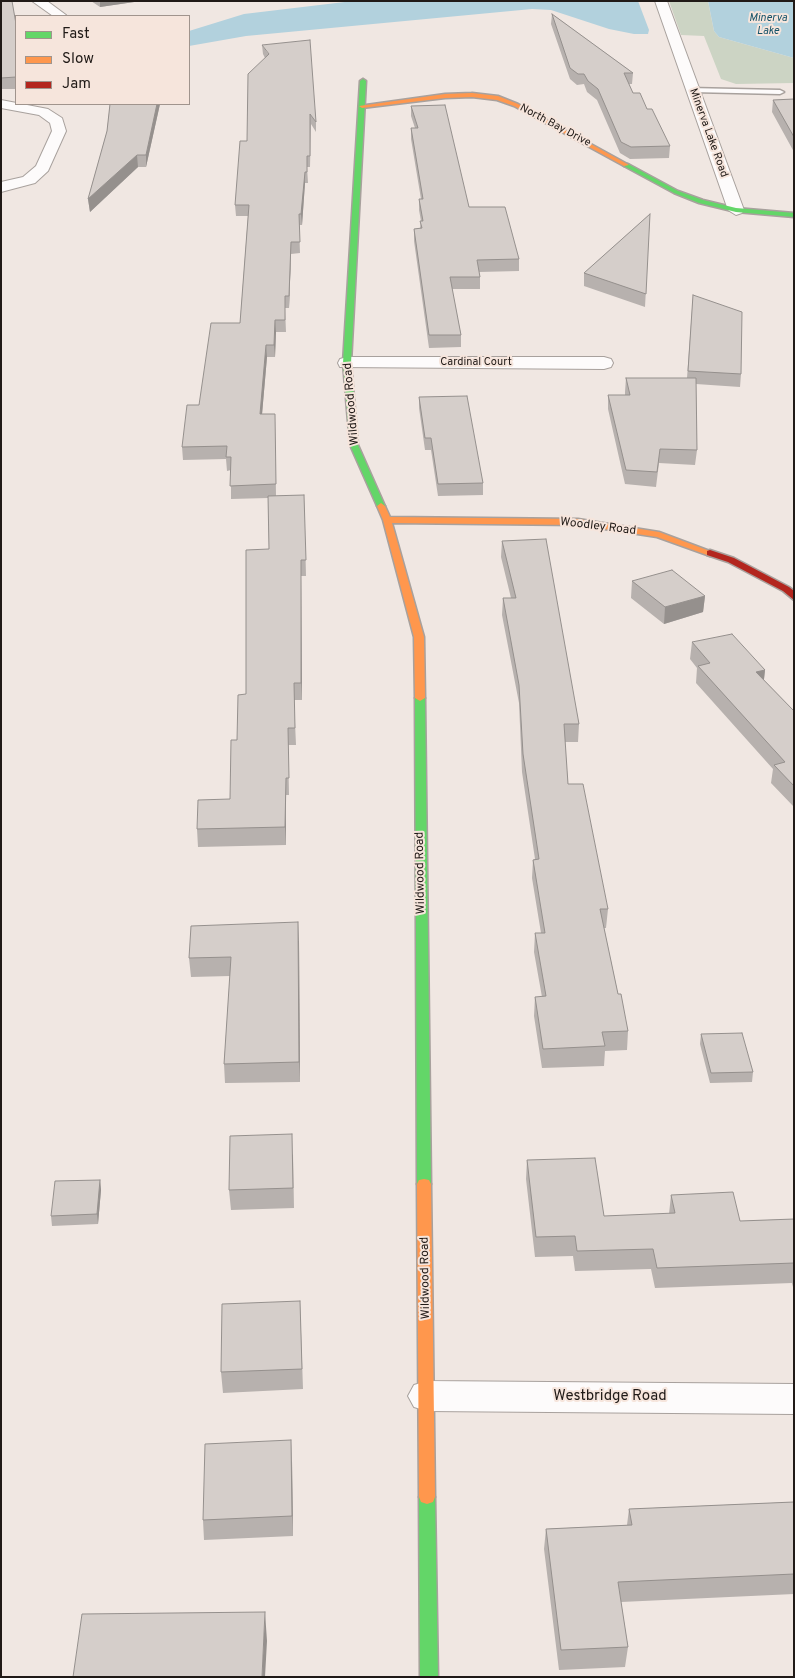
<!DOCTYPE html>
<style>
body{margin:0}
#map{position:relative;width:795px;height:1678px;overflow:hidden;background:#f0e7e2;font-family:Overpass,sans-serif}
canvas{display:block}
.frame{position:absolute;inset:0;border:2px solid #201a17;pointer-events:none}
.legend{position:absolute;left:15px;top:15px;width:175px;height:90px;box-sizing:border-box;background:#f6e5dc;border:1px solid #a0948d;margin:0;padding:6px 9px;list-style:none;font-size:15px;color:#201a17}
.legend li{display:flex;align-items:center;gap:10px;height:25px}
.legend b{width:25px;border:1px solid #a0948d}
</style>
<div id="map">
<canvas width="795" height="1678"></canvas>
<div class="frame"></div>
<ul class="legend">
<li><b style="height:6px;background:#63d668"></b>Fast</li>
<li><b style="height:6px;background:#ff974d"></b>Slow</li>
<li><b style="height:6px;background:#b3261e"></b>Jam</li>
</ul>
</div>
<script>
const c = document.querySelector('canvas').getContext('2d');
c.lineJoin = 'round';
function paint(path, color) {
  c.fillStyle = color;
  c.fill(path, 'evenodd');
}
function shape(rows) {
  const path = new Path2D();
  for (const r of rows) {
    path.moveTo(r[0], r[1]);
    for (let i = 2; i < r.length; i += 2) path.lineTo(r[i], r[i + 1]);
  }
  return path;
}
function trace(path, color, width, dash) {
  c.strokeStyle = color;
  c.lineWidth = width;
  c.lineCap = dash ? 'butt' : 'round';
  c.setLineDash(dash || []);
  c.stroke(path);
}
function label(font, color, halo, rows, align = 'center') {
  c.font = font + ' Overpass,sans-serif';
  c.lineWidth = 4;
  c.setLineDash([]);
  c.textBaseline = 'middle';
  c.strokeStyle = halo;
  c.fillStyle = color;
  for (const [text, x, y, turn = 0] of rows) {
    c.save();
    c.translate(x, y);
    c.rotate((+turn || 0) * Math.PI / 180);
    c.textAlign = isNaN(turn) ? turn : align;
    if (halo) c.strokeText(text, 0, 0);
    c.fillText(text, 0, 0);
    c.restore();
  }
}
paint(shape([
 [669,1,708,1,714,31,719,37,794,58,794,83,736,84,721,79,704,36,681,35]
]), '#ccd4c4');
paint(shape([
 [353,1,638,1,649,30,648,34,634,34,609,29,551,10,532,9,246,36,189,46,189,31,244,14],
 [708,1,794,1,794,58,719,37,714,31]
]), '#b2d1dd');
const lane = shape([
 [689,88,780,90,784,92,780,94,692,92,689,92,689,88]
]);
const street = shape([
 [32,1,47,1,66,15,53,16,32,1],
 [655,1,667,1,744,210,742,213,736,215,728,210,655,1],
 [1,100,48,109,62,118,66,131,48,171,35,183,1,192,1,182,23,177,36,166,52,131,50,123,39,115,1,108,1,100],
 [347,357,604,357,611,359,613,363,611,367,604,369,340,367,338,363,340,359,347,357],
 [427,1381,794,1384,794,1414,427,1411,414,1407,408,1396,414,1385,427,1381]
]);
const fast = shape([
 [363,79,366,81,351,363,358,445,385,506,381,509,377,506,350,445,343,363,360,81,363,79],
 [624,164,628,164,678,191,703,200,736,208,794,213,794,217,736,212,699,203,674,193,624,166,624,164],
 [420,695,425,698,431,1184,429,1188,424,1189,419,1188,417,1184,415,698,420,695],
 [427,1490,433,1492,435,1497,438,1677,420,1677,419,1497,421,1492,427,1490]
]);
const slow = shape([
 [472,93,498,96,518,104,629,165,624,166,514,106,497,100,472,97,445,98,362,108,359,106,445,94,472,93],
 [381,503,385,506,390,517,578,519,659,532,715,553,710,556,657,537,578,525,392,523,424,637,425,698,420,701,415,698,414,637,383,520,377,506,381,503],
 [424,1179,429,1180,431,1184,435,1497,433,1502,427,1504,421,1502,419,1497,417,1184,419,1180,424,1179]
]);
const jam = shape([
 [710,550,734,558,789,587,794,591,794,600,783,591,728,562,707,555,707,551,710,550]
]);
trace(lane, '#a8a19d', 3);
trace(street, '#a8a19d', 2);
trace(fast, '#a8a19d', 3);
trace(slow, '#a8a19d', 3);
trace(jam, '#a8a19d', 3);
paint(lane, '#fdfbfb');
paint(street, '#fdfbfb');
paint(fast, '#63d668');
paint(slow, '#ff974d');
paint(jam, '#b3261e');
paint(shape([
 [1,1,16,24,16,89,1,89],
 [91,1,141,1,100,7],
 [552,14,633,73,632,84,629,84,633,93,647,109,670,146,669,158,630,159,620,153,597,100,587,92,584,84,577,85,570,79,551,24],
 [262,45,316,122,316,132,311,124,310,167,307,167,308,183,305,183,302,225,299,225,300,253,291,254,289,308,285,308,286,332,276,332,275,357,267,357,262,414,275,426,276,496,304,495,306,576,301,576,302,700,294,700,296,745,288,745,289,795,286,795,286,845,198,847,197,829,230,799,237,740,246,694,269,549,268,498,231,499,231,470,227,471,226,459,183,460,182,447,199,405,240,323,248,216,236,216,235,205,247,141,265,58,263,54],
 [794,99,794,152,772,112,773,100],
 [110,104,160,104,146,167,138,167,90,212,88,199,107,131],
 [411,106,469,207,519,259,519,271,479,272,480,277,480,289,452,289,461,335,461,347,429,348,414,241,414,229,420,228,421,221,419,210,419,199,421,199,411,139,411,128,415,128,411,116],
 [650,214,645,307,584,286,584,273],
 [693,295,741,374,740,387,696,384,697,450,695,465,659,463,656,487,625,484,608,409,608,395,625,395,625,392,626,378,687,378],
 [419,397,483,483,483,495,438,496,431,450,425,450,419,408],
 [502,541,579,724,578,742,565,742,568,784,608,909,606,928,604,928,618,994,628,1031,627,1050,605,1051,604,1066,542,1068,534,1016,535,997,542,997,534,952,535,933,541,933,532,878,533,860,535,859,522,772,519,703,502,615,503,598,511,598,501,557],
 [632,581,705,596,703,612,664,624,631,598],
 [692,642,765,670,764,680,794,711,794,807,771,783,773,769,696,683,697,668,690,659],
 [299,941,300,1082,225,1083,224,1064,230,976,191,977,189,958],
 [701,1034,753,1072,752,1082,710,1083,700,1044],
 [293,1154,294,1208,231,1210,229,1190],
 [527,1160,604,1216,669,1214,671,1195,740,1221,794,1219,794,1291,792,1283,655,1288,651,1269,575,1271,573,1256,535,1257,526,1179],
 [100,1180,101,1190,98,1224,52,1226,51,1216],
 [300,1301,303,1389,223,1393,221,1372],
 [292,1461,293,1536,204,1540,203,1520],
 [794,1502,794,1594,621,1602,628,1647,625,1667,559,1670,544,1549,546,1529,627,1525,629,1509]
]), '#b7b1ae');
paint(shape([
 [100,1,141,1,100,7],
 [157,104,160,104,146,167,146,155],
 [137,155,138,167,90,212,88,199],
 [305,172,305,183,302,225,301,214],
 [291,242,291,254,289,308,289,296],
 [275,320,276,332,275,357,274,345],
 [266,345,267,357,261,426,260,414],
 [301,560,301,576,302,700,301,683],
 [705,596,703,612,664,624,665,607],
 [765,670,763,687,756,672],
 [286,778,286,845,285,827],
 [298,922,299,941,300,1082,299,1062],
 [100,1180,101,1190,98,1224,97,1214],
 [291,1440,292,1461,293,1536,292,1516],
 [265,1612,267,1641,265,1677,262,1677]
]), '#95908d');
const building = shape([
 [1,1,12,1,16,24,16,77,1,78,1,1],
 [552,14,633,73,624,73,633,93,640,93,647,109,652,109,670,146,631,147,621,142,598,89,588,81,584,74,578,74,570,68,552,14],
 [310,40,316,122,310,114,310,156,307,156,307,172,305,172,301,214,299,214,300,242,291,242,289,296,285,296,285,320,275,320,274,345,266,345,260,414,275,414,276,484,230,486,231,457,226,457,227,446,182,447,187,405,199,405,211,323,240,323,249,205,235,205,240,141,247,141,248,74,269,54,262,45,310,40],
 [794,99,794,137,773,100,794,99],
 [110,104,157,104,146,155,137,155,88,199,107,131,110,104],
 [445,105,469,207,505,207,519,259,477,260,480,277,450,277,461,335,429,335,414,229,422,228,420,221,423,221,419,199,423,199,411,128,418,128,411,106,445,105],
 [650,214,646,294,584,273,650,214],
 [693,295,742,312,741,374,688,371,693,295],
 [626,378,696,378,697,450,660,449,657,472,626,470,608,395,630,395,626,378],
 [467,396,483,483,438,484,431,438,425,438,419,397,467,396],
 [304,495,306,560,301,560,301,683,294,683,295,728,288,728,289,778,286,778,285,827,197,829,198,800,230,799,231,740,237,740,238,695,246,694,246,550,269,549,268,496,304,495],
 [546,539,579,724,564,724,568,784,583,784,608,909,600,909,618,994,621,994,628,1031,602,1032,605,1046,543,1049,535,997,546,996,535,933,545,933,533,860,539,859,523,754,519,685,503,598,516,598,502,541,546,539],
 [672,570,705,596,665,607,632,581,672,570],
 [732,634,765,670,756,672,794,711,794,786,774,765,785,762,698,666,710,663,692,642,732,634],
 [298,922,299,1062,224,1064,231,957,189,958,191,926,298,922],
 [742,1033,753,1072,711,1073,701,1034,742,1033],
 [292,1134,293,1188,229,1190,230,1136,292,1134],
 [595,1158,604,1216,675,1213,671,1195,733,1192,740,1221,794,1219,794,1263,657,1268,653,1249,577,1251,575,1236,536,1237,527,1160,595,1158],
 [100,1180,97,1214,51,1216,55,1181,100,1180],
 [300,1301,302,1369,221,1372,222,1304,300,1301],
 [291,1440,292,1516,203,1520,205,1444,291,1440],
 [794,1502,794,1574,618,1582,628,1647,561,1650,546,1529,632,1525,629,1509,794,1502],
 [265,1612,262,1677,73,1677,82,1614,265,1612]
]);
paint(building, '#d5ceca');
trace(building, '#95908d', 1);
label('italic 11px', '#165369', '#f6e5dc', [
 ["Minerva",768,19],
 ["Lake",768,32]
]);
label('11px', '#201a17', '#f6e5dc', [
 ["North Bay Drive",555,126,28],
 ["Minerva Lake Road",708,133,70],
 ["Cardinal Court",476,363]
]);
label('12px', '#201a17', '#f6e5dc', [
 ["Wildwood Road",352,404,-95],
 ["Woodley Road",598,527,7],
 ["Wildwood Road",421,873,-91],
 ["Wildwood Road",426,1278,-91]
]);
label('15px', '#201a17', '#f6e5dc', [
 ["Westbridge Road",610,1397]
]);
</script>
